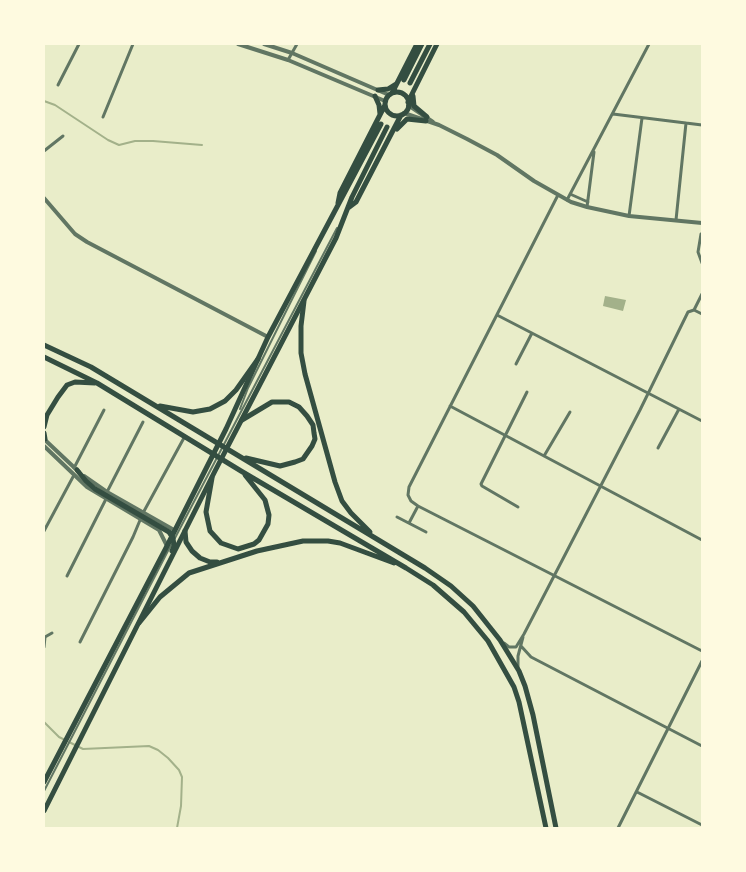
<!DOCTYPE html>
<style>
body{margin:0}
#map{position:relative;width:746px;height:872px;overflow:hidden;background:#e9edc9;font-family:Poppins,sans-serif}
canvas{display:block}
.frame{position:absolute;inset:0;border:45px solid #fefae0;pointer-events:none}
</style>
<div id="map">
<canvas width="746" height="872"></canvas>
<div class="frame"></div>
</div>
<script>
const c = document.querySelector('canvas').getContext('2d');
c.lineJoin = 'round';
function paint(path, color) {
  c.fillStyle = color;
  c.fill(path, 'evenodd');
}
function shape(rows) {
  const path = new Path2D();
  for (const r of rows) {
    if (r.length === 3) {
      path.moveTo(r[0] + r[2], r[1]);
      path.arc(r[0], r[1], r[2], 0, 2 * Math.PI);
      continue;
    }
    path.moveTo(r[0], r[1]);
    for (let i = 2; i < r.length; i += 2) path.lineTo(r[i], r[i + 1]);
  }
  return path;
}
function trace(path, color, width, dash) {
  c.strokeStyle = color;
  c.lineWidth = width;
  c.lineCap = dash ? 'butt' : 'round';
  c.setLineDash(dash || []);
  c.stroke(path);
}
paint(shape([
 [605,296,626,300,623,311,603,306]
]), '#a3b18a');
trace(shape([
 [44,101,55,105,108,140,119,145,135,141,153,141,202,145],
 [44,722,59,737,65,740],
 [69,742,83,749,149,746,158,750,168,758,179,770,182,777,181,806,177,828]
]), '#a3b18a', 2);
trace(shape([
 [240,409,248,388,316,251],
 [175,538,337,228],
 [44,791,171,545]
]), '#617663', 2);
trace(shape([
 [288,60,297,44],
 [58,85,79,44],
 [613,114,702,125],
 [103,117,133,44],
 [44,151,63,136],
 [570,194,588,202],
 [558,195,409,487,408,495,411,501,418,506,702,651],
 [567,200,649,44],
 [587,207,594,152],
 [629,216,642,118],
 [676,220,686,123],
 [701,234,698,252,702,263],
 [694,310,702,294],
 [694,310,702,314],
 [497,315,702,421],
 [516,364,532,333],
 [450,406,702,540],
 [658,448,679,409],
 [544,456,570,412],
 [74,468,104,410],
 [107,492,143,422],
 [518,507,482,486,481,484,527,392],
 [397,517,426,532],
 [409,523,418,506],
 [44,531,74,475],
 [67,576,106,499],
 [80,642,133,537,143,513,185,436],
 [504,643,509,647,516,647,524,634,640,410,688,312,694,310],
 [521,646,531,657,702,746],
 [44,647,45,637,52,633],
 [518,668,518,656,523,637],
 [637,792,702,825],
 [618,828,702,661]
]), '#617663', 3);
trace(shape([
 [238,44,288,60,385,101],
 [264,44,292,53,389,95],
 [408,105,433,122],
 [404,113,439,125,467,139,497,155,534,181,571,202,587,207,629,216,702,223],
 [44,198,75,234,87,242,268,337],
 [44,439,79,472],
 [44,446,87,487,159,530,167,546],
 [84,476,107,492,174,530]
]), '#617663', 4);
trace(shape([
 [404,80,422,44],
 [410,83,430,44],
 [378,90,388,89,396,84],
 [397,104,12],
 [392,93,417,44],
 [375,96,379,105,380,114],
 [413,96,414,106,427,117],
 [408,102,437,44],
 [397,129,407,119,426,121],
 [338,203,340,193,385,105],
 [348,208,356,202,401,115],
 [77,470,86,481,95,489,169,532,173,538,174,546,172,551],
 [44,782,167,546,226,429,268,337,381,124],
 [44,811,215,471,336,238,352,197,387,127]
]), '#344e41', 5);
trace(shape([
 [304,301,301,326,301,353,305,374,335,482,342,501,351,513,370,532],
 [44,345,91,367,425,568,451,586,473,606,500,640,519,671,525,686,533,715,556,828],
 [44,357,97,383,241,471,406,568,433,585,464,612,488,641,514,687,519,702,546,828],
 [160,406,193,412,210,409,225,401,236,390,258,359],
 [242,420,272,402,289,402,299,407,307,416,313,425,314,433,315,439,312,446,303,459,295,462,280,466,246,458],
 [44,427,47,415,58,397,67,385,75,382,95,383],
 [44,433,45,439],
 [212,478,206,512,210,531,221,543,238,549,254,544,259,540,268,524,269,515,265,500,245,475],
 [185,531,186,542,192,551,200,558,210,562,217,562],
 [139,623,160,597,189,573,257,551,303,541,328,541,340,543,394,563]
]), '#344e41', 5);
</script>
